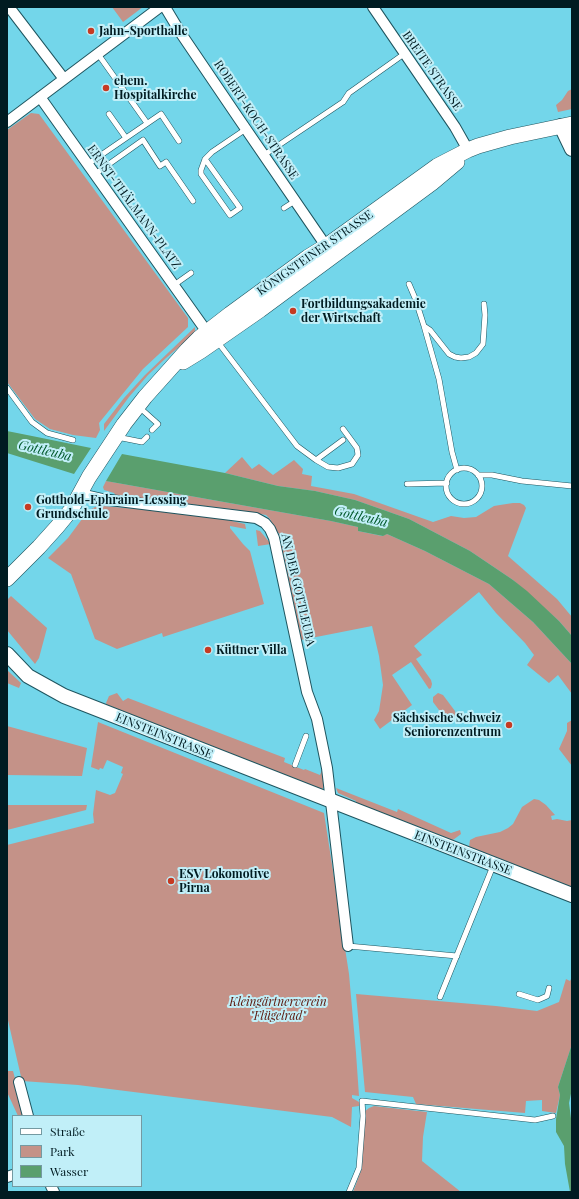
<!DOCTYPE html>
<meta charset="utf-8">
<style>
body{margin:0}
#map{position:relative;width:579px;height:1199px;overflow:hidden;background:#73d6ea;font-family:"Playfair Display",serif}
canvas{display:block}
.frame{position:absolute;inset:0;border:8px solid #001b21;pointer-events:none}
.legend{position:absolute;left:12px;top:1115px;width:130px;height:72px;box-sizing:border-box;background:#c1eff8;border:1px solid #749aa2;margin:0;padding:5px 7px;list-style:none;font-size:12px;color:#001b21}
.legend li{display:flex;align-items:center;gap:8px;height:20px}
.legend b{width:20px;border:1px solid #749aa2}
</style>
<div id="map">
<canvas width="579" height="1199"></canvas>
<div class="frame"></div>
<ul class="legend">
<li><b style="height:5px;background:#fff"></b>Straße</li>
<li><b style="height:11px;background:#c49288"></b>Park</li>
<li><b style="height:11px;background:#5a9f6e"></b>Wasser</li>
</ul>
</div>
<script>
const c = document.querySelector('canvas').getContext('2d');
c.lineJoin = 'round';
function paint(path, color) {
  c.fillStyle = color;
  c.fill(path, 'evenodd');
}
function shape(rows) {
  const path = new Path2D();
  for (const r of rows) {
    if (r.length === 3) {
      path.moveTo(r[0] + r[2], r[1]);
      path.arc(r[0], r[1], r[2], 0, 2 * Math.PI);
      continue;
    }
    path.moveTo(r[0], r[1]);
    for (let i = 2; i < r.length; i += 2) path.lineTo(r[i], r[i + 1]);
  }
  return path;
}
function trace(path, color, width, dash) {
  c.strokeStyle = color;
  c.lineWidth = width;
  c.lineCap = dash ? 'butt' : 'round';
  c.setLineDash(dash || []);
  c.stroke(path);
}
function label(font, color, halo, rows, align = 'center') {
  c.font = font + ' "Playfair Display",serif';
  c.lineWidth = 4;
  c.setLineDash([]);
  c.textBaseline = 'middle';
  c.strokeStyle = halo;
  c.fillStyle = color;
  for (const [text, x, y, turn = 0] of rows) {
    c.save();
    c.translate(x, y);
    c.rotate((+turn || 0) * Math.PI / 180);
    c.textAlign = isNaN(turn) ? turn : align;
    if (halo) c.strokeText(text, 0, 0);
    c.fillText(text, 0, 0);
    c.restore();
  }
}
paint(shape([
 [112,7,143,7,123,22],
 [572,89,572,109,558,112,556,105,562,100,568,91],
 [31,113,39,114,188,318,188,327,143,369,99,423,100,430,96,438,73,435,50,429,35,419,7,382,7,130],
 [195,327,195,331,192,336,166,358,148,375,129,397,104,431,104,424,124,398,145,375],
 [242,457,252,469,259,464,273,475,294,460,303,469,302,474,312,476,311,486,354,494,433,522,451,516,464,518,476,517,494,506,500,505,513,503,520,503,524,505,526,508,508,556,557,599,572,617,572,636,559,621,513,580,470,551,409,519,355,500,315,491,278,486,225,473],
 [106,481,331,521,358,527,358,531,382,536,387,534,425,551,489,584,533,622,572,664,572,694,558,675,549,683,527,665,534,655,525,643,496,613,479,592,414,646,422,655,416,659,431,680,432,684,431,688,429,689,411,662,392,675,412,705,380,729,374,720,379,711,383,685,379,656,372,626,301,640,279,533,276,533,270,519,266,515,231,509,116,496,114,493,104,490,103,487],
 [103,506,206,515,245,524,246,529,230,526,230,528,243,544,250,551,264,604,163,637,162,633,117,649,95,639,71,574,48,558,68,538,88,511,95,507],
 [256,530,260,531,271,544,258,546],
 [11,596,47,628,39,658,35,664,7,630,7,600],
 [7,670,21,683,19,688,7,683],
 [117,693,123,701,128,698,285,758,284,762,304,770,305,769,320,775,323,768,325,785,321,791,107,706,106,703,109,696],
 [438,693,443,695,455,711,456,715,453,719,445,718,433,702,433,697],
 [572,720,572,766,559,749,567,731,567,723],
 [98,722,324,813,349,974,356,1053,359,1096,352,1095,352,1098,359,1102,359,1106,352,1107,351,1127,332,1117,78,1085,22,1081,7,1016,7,845,94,823,93,814,96,790,110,795,115,793,123,774,121,773,123,767,107,760,103,769,100,768,99,770,91,767],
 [7,726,87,748,82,776,7,775],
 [336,788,397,812,398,809,451,833,460,830,461,834,453,840,356,803,356,801,338,793],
 [534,799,539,800,546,805,555,815,551,816,552,820,557,819,567,821,572,820,572,887,550,880,469,847,470,840,476,837,500,832,508,828,513,824,522,807],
 [7,805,87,805,86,810,7,830],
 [572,977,572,1044,558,1087,560,1095,556,1113,542,1111,542,1100,526,1101,525,1113,416,1104,413,1097,365,1092,356,994,496,1006,537,1011,559,1002,566,979,570,981],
 [7,1071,13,1071,25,1116,18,1116,7,1092],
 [374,1106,427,1112,423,1137,422,1161,461,1192,353,1192,362,1168,364,1112,369,1108]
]), '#c49288');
paint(shape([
 [7,431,37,437,91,448,74,474,7,453],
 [122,454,225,473,278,486,315,491,355,500,409,519,470,551,513,580,527,591,559,621,572,636,572,664,533,622,489,584,425,551,387,534,383,536,358,531,358,527,331,521,106,481],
 [572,1044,572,1089,569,1103,572,1126,572,1192,570,1192,565,1164,564,1146,556,1132,556,1119,560,1095,558,1087]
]), '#5a9f6e');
const service = shape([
 [98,54,147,123],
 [109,114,126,138],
 [264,155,343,102,349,93,404,54],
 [205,159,240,208,230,215,201,174,201,170,205,159,212,152,246,129],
 [88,164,161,114,179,141],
 [95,174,143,140,160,166,166,162,193,201],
 [284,208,295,201],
 [409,284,415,298,424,326,430,330,449,354,455,357,461,358,469,357,476,353,483,344,485,315,484,304],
 [174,285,191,273],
 [424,326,439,379,452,452,457,470],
 [217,341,297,446,316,460,328,467,338,468,352,464,358,455,357,448,343,429],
 [7,388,32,422,47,433,73,440],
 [139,407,158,424,152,430],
 [117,437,142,442,147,437],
 [316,460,343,440],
 [464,486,18],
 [478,475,492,475,522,481,572,486],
 [407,484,447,483],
 [295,765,306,736],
 [348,946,457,956],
 [519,994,538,1000,547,996,549,988],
 [440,997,493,866],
 [349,1192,359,1168,363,1116,362,1101,535,1120,553,1116]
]);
const minor = shape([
 [9,7,64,79],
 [165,7,180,32,239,119,326,246],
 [373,7,455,127,468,150],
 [40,97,207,332],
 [7,122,160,7],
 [80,494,102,499,256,518,265,523,270,529,274,538,307,692,317,719,327,768,348,946],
 [19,1082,28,1116],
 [7,1177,13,1175],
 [51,1186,54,1192]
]);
const secondary = shape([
 [561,126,572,149],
 [7,654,28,676,64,696,572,895]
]);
const primary = shape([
 [183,362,201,351,260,310,432,183,457,162],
 [7,579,39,547,57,527,71,510,89,477,124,424,145,397,171,368,187,350,199,338,230,314,308,257,326,246,437,166,468,150,478,146,510,137,572,124]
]);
trace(service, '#1f555f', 6);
trace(minor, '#1f555f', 12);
trace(secondary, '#1f555f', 16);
trace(primary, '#1f555f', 16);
trace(service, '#fff', 5);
trace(minor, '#fff', 10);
trace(secondary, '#fff', 14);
trace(primary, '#fff', 15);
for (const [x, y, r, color] of [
 [91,31,4,"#c63a22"],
 [106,88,4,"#c63a22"],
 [293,311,4,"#c63a22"],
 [28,507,4,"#c63a22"],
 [208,650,4,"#c63a22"],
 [509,725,4,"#c63a22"],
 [171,881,4,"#c63a22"]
]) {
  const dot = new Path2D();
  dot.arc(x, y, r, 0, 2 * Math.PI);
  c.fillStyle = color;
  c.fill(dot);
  trace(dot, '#c1eff8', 1.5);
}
label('bold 12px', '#001b21', '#c1eff8', [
 ["Jahn-Sporthalle",99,31],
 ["ehem.",114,81],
 ["Hospitalkirche",114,95],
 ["Fortbildungsakademie",301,304],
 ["der Wirtschaft",301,318],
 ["Gotthold-Ephraim-Lessing",36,500],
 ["Grundschule",36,514],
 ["Küttner Villa",216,650],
 ["Sächsische Schweiz",501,718,"right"],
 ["Seniorenzentrum",501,732,"right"],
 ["ESV Lokomotive",179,874],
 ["Pirna",179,888]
], 'left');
label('12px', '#001b21', '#c1eff8', [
 ["BREITE STRASSE",432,71,55],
 ["ROBERT-KOCH-STRASSE",256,120,56],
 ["ERNST-THÄLMANN-PLATZ",134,207,54],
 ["KÖNIGSTEINER STRASSE",315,253,-35],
 ["AN DER GOTTLEUBA",298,590,77],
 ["EINSTEINSTRASSE",164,736,22],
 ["EINSTEINSTRASSE",463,853,21]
]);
label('italic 12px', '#5b1408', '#c1eff8', [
 ["Kleingärtnerverein",278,1002],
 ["\"Flügelrad\"",278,1016]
]);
label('italic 13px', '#00582a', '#c1eff8', [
 ["Gottleuba",45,451,13],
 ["Gottleuba",361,517,13]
]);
</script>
